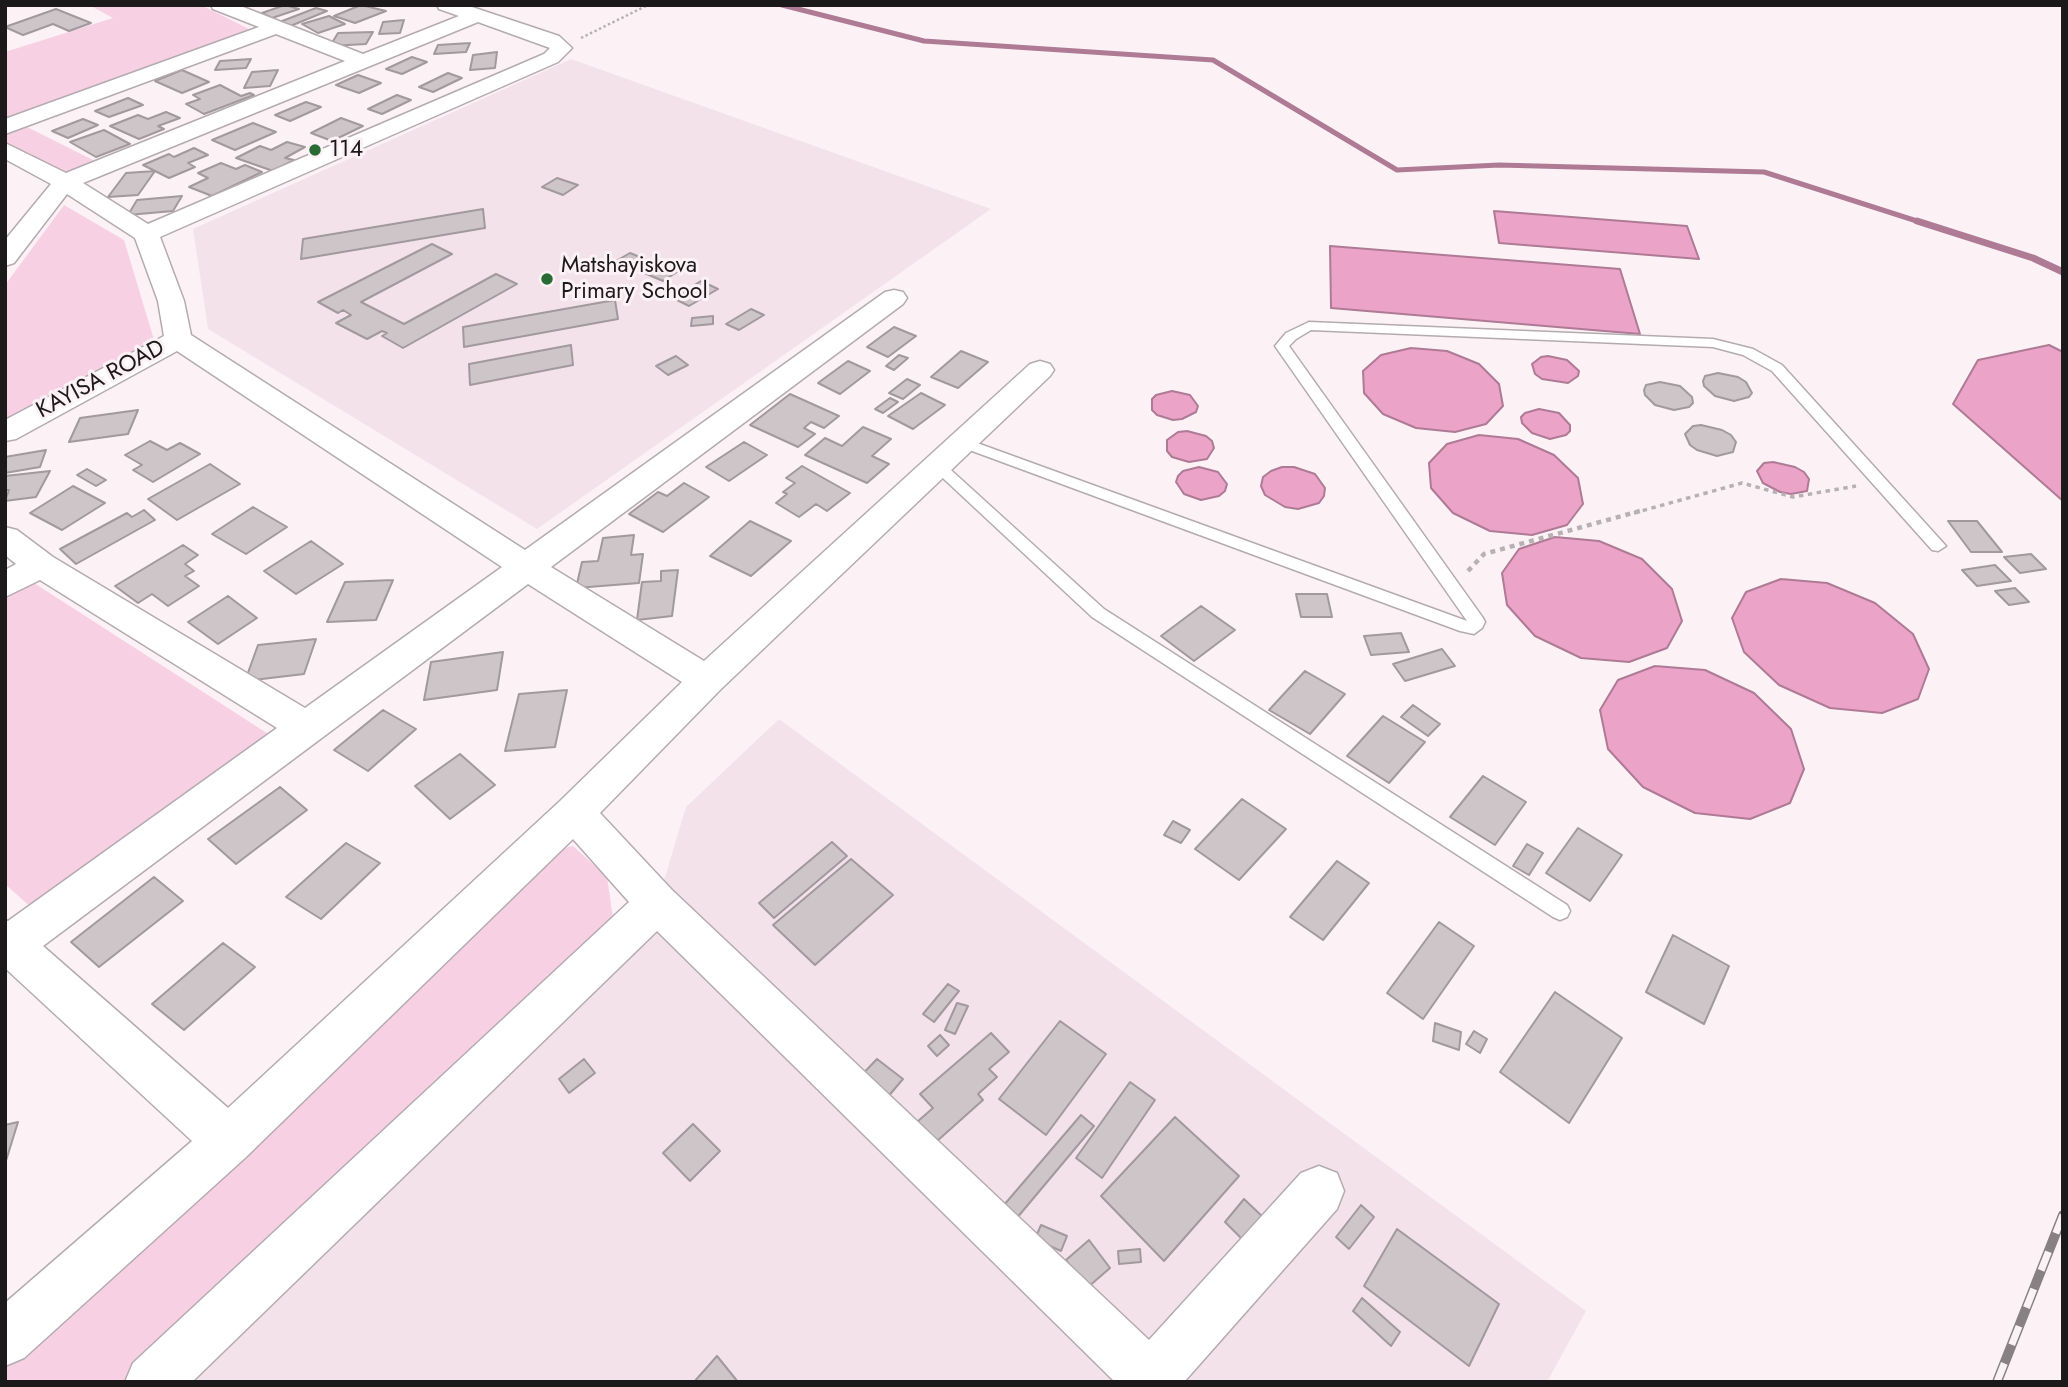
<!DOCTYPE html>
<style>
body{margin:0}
#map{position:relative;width:2068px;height:1387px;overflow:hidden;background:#fcf2f6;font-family:Jost,sans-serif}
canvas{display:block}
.frame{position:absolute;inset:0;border:7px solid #1c191a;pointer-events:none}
</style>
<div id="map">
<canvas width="2068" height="1387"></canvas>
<div class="frame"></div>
</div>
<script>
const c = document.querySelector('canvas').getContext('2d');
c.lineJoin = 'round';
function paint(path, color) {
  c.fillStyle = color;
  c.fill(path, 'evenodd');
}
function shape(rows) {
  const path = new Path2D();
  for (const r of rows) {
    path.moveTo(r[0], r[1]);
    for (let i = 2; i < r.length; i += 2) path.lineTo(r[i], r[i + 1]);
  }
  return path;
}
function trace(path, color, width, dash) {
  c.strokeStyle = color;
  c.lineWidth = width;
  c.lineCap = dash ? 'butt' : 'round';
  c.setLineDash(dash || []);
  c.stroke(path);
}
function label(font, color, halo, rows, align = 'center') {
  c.font = font + ' Jost,sans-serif';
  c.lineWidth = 6;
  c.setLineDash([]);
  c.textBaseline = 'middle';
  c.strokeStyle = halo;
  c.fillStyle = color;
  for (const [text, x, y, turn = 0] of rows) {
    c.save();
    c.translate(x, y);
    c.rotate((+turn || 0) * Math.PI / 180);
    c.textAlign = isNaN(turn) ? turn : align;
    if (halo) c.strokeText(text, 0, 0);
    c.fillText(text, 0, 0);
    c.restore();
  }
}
paint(shape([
 [571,59,991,209,537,529,208,329,193,229],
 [779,719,1586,1311,1547,1382,159,1382,655,910,686,807]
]), '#f4e2ea');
paint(shape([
 [89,5,201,5,255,32,5,124,5,52,113,18],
 [25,126,99,163,68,175,5,144,5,133],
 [64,205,124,240,155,343,5,422,5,285],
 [31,581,273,737,35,911,5,884,5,596],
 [573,846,607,877,613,918,126,1382,5,1382,5,1351,545,853]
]), '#f8d0e3');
const water = shape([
 [1494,211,1687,226,1699,259,1499,243,1494,211],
 [1330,246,1620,269,1640,334,1331,308,1330,246],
 [2049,345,2063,352,2063,501,1953,404,1978,360,2049,345],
 [1411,348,1447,351,1479,364,1499,384,1503,406,1486,424,1455,432,1416,428,1383,414,1364,393,1363,371,1381,355,1411,348],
 [1548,356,1567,360,1579,371,1578,376,1568,383,1542,379,1535,374,1532,364,1541,357,1548,356],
 [1172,391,1190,395,1198,406,1196,412,1182,419,1173,420,1157,415,1152,410,1152,399,1156,395,1172,391],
 [1539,409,1559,413,1570,425,1570,431,1566,435,1550,439,1532,433,1522,423,1521,417,1525,413,1539,409],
 [1187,431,1206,436,1212,441,1214,448,1207,459,1189,462,1172,457,1167,451,1167,440,1178,432,1187,431],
 [1479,435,1518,439,1554,455,1578,478,1583,504,1567,525,1532,535,1490,531,1453,513,1431,488,1429,463,1447,444,1479,435],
 [1773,462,1795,467,1804,472,1809,479,1807,491,1791,494,1780,492,1763,483,1757,471,1764,463,1773,462],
 [1199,467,1218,472,1227,484,1225,491,1219,496,1201,500,1184,494,1176,482,1178,476,1183,471,1199,467],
 [1282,467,1294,467,1315,474,1325,488,1324,496,1319,503,1298,509,1285,507,1265,495,1261,486,1263,477,1271,471,1282,467],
 [1555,537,1599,541,1642,559,1672,589,1682,621,1667,648,1629,662,1581,658,1535,636,1507,605,1502,573,1519,549,1555,537],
 [1781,579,1827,583,1875,603,1913,634,1929,669,1918,699,1882,713,1830,708,1779,685,1744,652,1732,618,1746,592,1781,579],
 [1655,666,1705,670,1754,693,1791,729,1804,769,1790,803,1750,819,1695,813,1643,787,1608,749,1600,710,1618,680,1655,666]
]);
paint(water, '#eca3c8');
trace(water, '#ae7a94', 2);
trace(shape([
 [782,5,924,41,1213,60,1397,170,1499,165,1764,172,1923,223]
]), '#ae7a94', 5);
trace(shape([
 [1917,221,2033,258,2063,272]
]), '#ae7a94', 7);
const building = shape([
 [285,5,299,9,272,18,262,13,285,5],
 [361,5,386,11,355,23,334,16,361,5],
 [316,8,327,11,288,27,277,23,316,8],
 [56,9,91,23,69,31,53,24,23,35,5,27,56,9],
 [329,16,345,24,318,33,302,24,329,16],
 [404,20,400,33,379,34,383,22,404,20],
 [373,32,366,44,330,46,338,33,373,32],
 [470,43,466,52,434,54,438,45,470,43],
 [497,52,495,68,470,70,473,55,497,52],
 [412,57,427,62,402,74,386,69,412,57],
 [251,59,246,68,215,70,220,61,251,59],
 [182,70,209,82,182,93,155,81,182,70],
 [278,70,270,86,244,88,252,72,278,70],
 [448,73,462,78,433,92,419,87,448,73],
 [358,75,381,83,359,93,336,85,358,75],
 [220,85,241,96,250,93,254,95,204,114,186,104,200,99,193,95,220,85],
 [397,95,411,100,382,114,368,109,397,95],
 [128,98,143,105,109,117,95,111,128,98],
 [306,102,321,107,290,121,275,115,306,102],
 [166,112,180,118,158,126,164,129,139,139,110,126,138,115,148,119,166,112],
 [341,118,363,126,332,141,311,133,341,118],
 [83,119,98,125,68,138,52,131,83,119],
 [253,123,276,132,235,150,212,140,253,123],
 [104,130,130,144,96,157,70,142,104,130],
 [287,142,305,147,285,158,294,160,273,171,236,158,260,146,271,150,287,142],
 [194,148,208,155,188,163,195,167,169,178,143,165,169,154,174,157,194,148],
 [221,163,236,169,245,165,262,172,212,196,189,187,208,178,198,173,221,163],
 [155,171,138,195,108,197,126,173,155,171],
 [557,178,578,185,563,195,542,187,557,178],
 [182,196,173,211,128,215,137,200,182,196],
 [483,209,485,228,301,259,303,239,483,209],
 [432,244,452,254,361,302,404,324,496,274,517,284,403,348,382,336,387,333,382,331,367,339,336,323,351,315,343,310,338,313,318,302,432,244],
 [630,253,677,272,663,281,616,261,630,253],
 [701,281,718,289,689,306,673,298,701,281],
 [615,300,618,319,464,347,463,327,615,300],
 [751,309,764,315,739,330,726,324,751,309],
 [713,316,713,324,691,326,692,318,713,316],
 [894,327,916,336,888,357,867,347,894,327],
 [571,345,573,365,470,385,469,364,571,345],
 [961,351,988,362,958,388,931,377,961,351],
 [899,355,908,358,894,370,886,366,899,355],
 [676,356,688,365,668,375,656,366,676,356],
 [848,361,870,371,840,394,818,383,848,361],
 [1718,373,1738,377,1746,382,1752,393,1749,397,1734,401,1715,396,1704,386,1703,381,1705,376,1718,373],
 [907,379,920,385,903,399,889,393,907,379],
 [1660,382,1680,386,1692,397,1693,403,1689,407,1674,410,1655,405,1645,395,1644,390,1646,385,1660,382],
 [921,393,945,405,913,429,888,416,921,393],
 [790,394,839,416,824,428,811,422,804,428,815,434,798,447,750,425,790,394],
 [890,398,898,402,883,413,875,409,890,398],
 [138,410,128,434,69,442,80,418,138,410],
 [1701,425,1722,430,1731,435,1736,442,1733,452,1717,456,1697,450,1690,445,1685,434,1693,426,1701,425],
 [863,427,891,439,872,456,889,464,867,483,805,455,825,438,842,446,863,427],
 [150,441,167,450,180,443,200,454,153,482,133,470,142,465,125,455,150,441],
 [744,442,767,455,729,481,706,467,744,442],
 [46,450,40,467,5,473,5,457,46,450],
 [210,464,240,484,177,520,148,499,210,464],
 [802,466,850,493,827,511,816,504,799,517,776,503,787,494,783,492,795,483,786,478,802,466],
 [87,469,106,480,96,486,77,475,87,469],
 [50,471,36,497,5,501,9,490,5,490,5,476,50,471],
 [684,483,709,497,663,532,629,514,658,492,667,496,684,483],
 [73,486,105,503,62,530,30,513,73,486],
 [253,507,287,527,246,554,212,534,253,507],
 [144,510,155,520,76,564,60,549,127,513,132,517,144,510],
 [750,521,791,541,751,576,710,556,750,521],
 [1948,521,1977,521,2002,552,1971,552,1948,521],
 [634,535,631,555,643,554,639,583,576,588,582,562,598,561,603,538,634,535],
 [311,541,343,564,296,594,264,571,311,541],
 [183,545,198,555,185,564,194,571,185,576,199,586,168,606,152,594,138,603,115,586,183,545],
 [2031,554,2046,569,2020,573,2004,557,2031,554],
 [1995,565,2011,581,1977,586,1962,570,1995,565],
 [678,570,672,616,637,620,642,582,661,581,661,571,678,570],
 [393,580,376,620,327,622,345,582,393,580],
 [2015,588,2029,602,2009,605,1995,591,2015,588],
 [1296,594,1327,594,1332,617,1301,617,1296,594],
 [228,596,257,618,218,644,188,622,228,596],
 [1201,606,1235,630,1194,661,1161,636,1201,606],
 [1401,633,1409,652,1371,655,1364,636,1401,633],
 [316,639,304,674,245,681,258,645,316,639],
 [1442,649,1455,666,1405,681,1393,664,1442,649],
 [503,652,497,690,424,700,431,662,503,652],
 [1305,671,1345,694,1310,734,1269,710,1305,671],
 [567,690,555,747,505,751,519,694,567,690],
 [1413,705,1440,724,1428,736,1401,717,1413,705],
 [383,710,416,729,368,771,334,750,383,710],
 [1383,716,1425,742,1389,783,1347,756,1383,716],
 [460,754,495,785,450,819,415,786,460,754],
 [1483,776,1526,802,1495,845,1450,817,1483,776],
 [280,787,307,810,236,864,208,839,280,787],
 [1242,799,1286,829,1239,880,1195,849,1242,799],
 [1173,821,1190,830,1181,843,1164,835,1173,821],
 [1578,828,1622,855,1590,901,1546,873,1578,828],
 [832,842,847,856,774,918,759,903,832,842],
 [346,843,380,863,321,919,286,897,346,843],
 [1527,844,1543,853,1529,875,1513,866,1527,844],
 [851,859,893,895,815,965,773,925,851,859],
 [1337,861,1369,883,1323,940,1290,917,1337,861],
 [154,877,183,901,99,967,71,942,154,877],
 [1439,922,1474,946,1423,1019,1387,993,1439,922],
 [1673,935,1729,966,1704,1024,1646,992,1673,935],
 [223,943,255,967,184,1030,152,1004,223,943],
 [948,984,959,991,934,1022,923,1014,948,984],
 [1555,992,1622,1038,1569,1123,1500,1072,1555,992],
 [957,1003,968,1006,955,1034,945,1030,957,1003],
 [1060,1021,1106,1054,1046,1135,999,1099,1060,1021],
 [1435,1023,1461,1032,1459,1050,1433,1041,1435,1023],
 [1474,1031,1487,1039,1480,1053,1466,1044,1474,1031],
 [991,1033,1009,1052,989,1069,997,1077,978,1094,983,1100,927,1150,909,1129,933,1108,920,1094,991,1033],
 [940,1035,949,1045,937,1056,928,1046,940,1035],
 [584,1059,595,1073,569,1093,559,1079,584,1059],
 [877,1059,903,1079,881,1105,854,1083,877,1059],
 [1130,1082,1155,1100,1102,1178,1076,1158,1130,1082],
 [1081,1115,1094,1126,1011,1225,998,1212,1081,1115],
 [1175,1117,1239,1176,1164,1261,1101,1196,1175,1117],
 [18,1122,5,1164,5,1125,18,1122],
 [693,1124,720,1151,690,1181,663,1153,693,1124],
 [1244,1199,1266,1220,1246,1243,1225,1222,1244,1199],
 [1361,1205,1374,1217,1349,1249,1336,1237,1361,1205],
 [1041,1225,1067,1236,1061,1251,1035,1239,1041,1225],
 [1397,1229,1499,1304,1469,1366,1364,1286,1397,1229],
 [1089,1240,1110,1268,1087,1288,1066,1260,1089,1240],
 [1140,1249,1141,1262,1119,1264,1118,1251,1140,1249],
 [1362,1298,1400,1332,1391,1346,1353,1311,1362,1298],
 [717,1356,738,1382,694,1382,717,1356]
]);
paint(building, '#cec5c9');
trace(building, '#a2999d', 2);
const lane = shape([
 [1309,322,1713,339,1753,349,1782,365,1946,546,1938,551,1932,550,1772,371,1743,355,1713,347,1311,330,1296,339,1289,346,1483,618,1485,622,1482,628,1474,634,1460,631,956,445,954,442,956,439,966,439,1467,621,1275,346,1286,333,1309,322],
 [936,459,941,461,1104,609,1567,905,1570,911,1567,917,1560,920,1553,917,1092,617,931,467,929,464,931,461,936,459]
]);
const street = shape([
 [211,5,238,5,363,54,459,16,439,9,437,5,466,5,559,36,572,48,558,62,160,237,184,301,191,335,525,550,885,292,894,290,903,292,907,298,903,304,551,567,704,661,1030,364,1040,361,1050,364,1054,370,1050,376,720,690,600,813,672,890,1149,1340,1301,1173,1319,1166,1337,1173,1344,1191,1337,1209,1184,1382,1115,1382,657,931,192,1382,125,1382,133,1363,629,902,573,839,245,1158,24,1358,5,1366,5,1303,192,1141,5,968,5,920,8,921,277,728,40,580,5,597,5,570,16,564,5,555,5,527,17,530,53,557,305,708,502,567,177,351,16,439,5,441,5,420,164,336,158,301,135,238,67,194,14,263,5,266,5,240,51,184,5,159,5,143,66,173,345,61,276,34,5,134,5,119,259,27,213,9,211,5],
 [478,22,550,48,544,54,148,224,83,183,478,22],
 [528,584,682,682,560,801,228,1108,43,946,528,584]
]);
trace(lane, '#b4abaf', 3);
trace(street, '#b4abaf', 3);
trace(shape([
 [581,38,648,5]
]), '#b8b1b4', 2.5, [2.5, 2.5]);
trace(shape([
 [1634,513,1742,483,1793,497,1856,486]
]), '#b8b1b4', 3.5, [4.5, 4.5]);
trace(shape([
 [1468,571,1484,554,1640,511]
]), '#b8b1b4', 4.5, [5, 5]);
paint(lane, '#fff');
paint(street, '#fff');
const rail = shape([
 [1997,1382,2063,1215]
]);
trace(rail, '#878183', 10);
trace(rail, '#fcf2f6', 7, [20]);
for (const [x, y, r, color] of [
 [315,150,7,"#2a6b35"],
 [547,279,7,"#2a6b35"]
]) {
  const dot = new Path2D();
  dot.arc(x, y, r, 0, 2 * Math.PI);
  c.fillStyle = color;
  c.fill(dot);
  trace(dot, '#fcf2f6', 2.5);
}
label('23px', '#1c191a', '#fcf2f6', [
 ["114",329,150],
 ["Matshayiskova",561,266],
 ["Primary School",561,292]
], 'left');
label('23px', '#1c191a', '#fcf2f6', [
 ["KAYISA ROAD",101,380,-28]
]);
</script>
